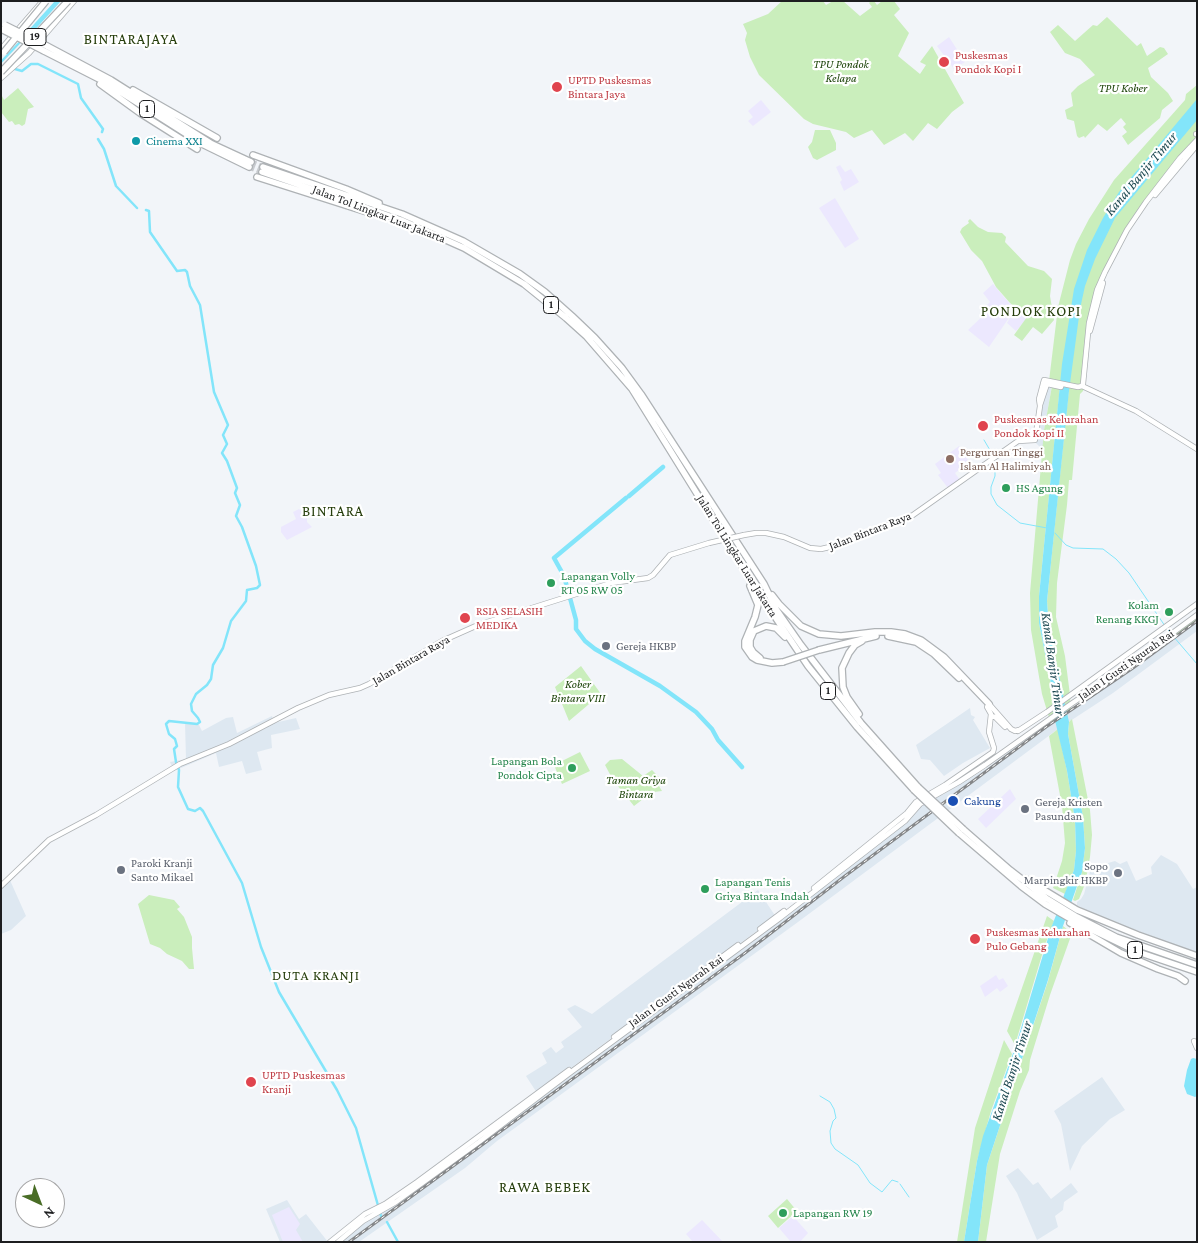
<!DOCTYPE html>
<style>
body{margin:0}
#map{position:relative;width:1198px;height:1243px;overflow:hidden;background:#f2f5f9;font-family:"Crimson Pro",serif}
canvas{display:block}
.frame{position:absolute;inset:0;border:2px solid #1d1e20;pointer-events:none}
.north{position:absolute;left:15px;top:1178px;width:50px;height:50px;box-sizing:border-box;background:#fff;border:1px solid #a5a5a6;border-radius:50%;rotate:137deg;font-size:14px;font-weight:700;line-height:20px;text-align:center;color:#1d1e20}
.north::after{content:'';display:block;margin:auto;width:18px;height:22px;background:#496d26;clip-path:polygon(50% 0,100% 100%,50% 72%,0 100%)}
</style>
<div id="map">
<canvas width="1198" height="1243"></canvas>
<div class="frame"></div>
<div class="north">N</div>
</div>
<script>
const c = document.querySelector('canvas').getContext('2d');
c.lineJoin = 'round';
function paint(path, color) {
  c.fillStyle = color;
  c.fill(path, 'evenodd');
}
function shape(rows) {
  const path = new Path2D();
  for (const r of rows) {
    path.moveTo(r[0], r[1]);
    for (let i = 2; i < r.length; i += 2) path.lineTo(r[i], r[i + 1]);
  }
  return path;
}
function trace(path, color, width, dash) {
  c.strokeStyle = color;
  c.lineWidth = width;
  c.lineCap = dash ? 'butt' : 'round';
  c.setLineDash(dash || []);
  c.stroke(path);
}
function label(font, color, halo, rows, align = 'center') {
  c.font = font + ' "Crimson Pro",serif';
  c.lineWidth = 4.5;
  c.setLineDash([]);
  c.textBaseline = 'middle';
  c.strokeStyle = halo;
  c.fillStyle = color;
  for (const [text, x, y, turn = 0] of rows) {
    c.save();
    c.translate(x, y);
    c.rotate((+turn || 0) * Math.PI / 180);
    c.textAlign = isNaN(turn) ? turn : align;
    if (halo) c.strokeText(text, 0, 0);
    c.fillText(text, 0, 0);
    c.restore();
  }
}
paint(shape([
 [1046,384,1052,386,1044,430,1043,450,1034,441,1040,406],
 [1197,621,1197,631,1113,693,1058,729,798,922,497,1141,465,1168,359,1242,338,1242,885,838,920,804,940,793,942,795,987,768,1021,743,1105,688],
 [970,708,971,715,975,717,973,720,990,748,963,763,944,776,930,760,921,759,916,745],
 [272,716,274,723,296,718,300,729,271,735,272,748,257,752,262,770,246,774,242,761,219,767,216,753,174,771,170,762,186,759,185,723,198,723,202,731,226,718,233,717,237,733],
 [1161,855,1177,864,1193,889,1197,887,1197,954,1087,911,1077,905,1077,902,1081,899,1084,894,1091,868,1115,861,1120,864,1127,861,1136,881,1152,874,1151,867],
 [9,878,26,916,11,930,1,934,1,885],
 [758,890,776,917,537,1093,526,1076,547,1063,542,1053,551,1047,556,1053,564,1047,561,1042,582,1027,567,1009,575,1005,592,1014],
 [1102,1077,1125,1110,1110,1119,1082,1146,1070,1171,1061,1124,1054,1111],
 [1018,1168,1033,1185,1038,1182,1051,1199,1071,1183,1078,1192,1064,1202,1063,1210,1055,1216,1058,1227,1037,1240,1017,1193,1006,1176],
 [287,1200,299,1219,306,1214,328,1242,280,1242,266,1209]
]), '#dee8f1');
paint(shape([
 [949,37,965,62,954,69,937,46],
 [761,100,771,112,753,126,748,121,753,117,748,111],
 [840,165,845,172,851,169,859,182,844,191,840,182,842,180,836,167],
 [835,198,859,239,845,248,819,208],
 [993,284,1010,304,1029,317,1016,331,1007,323,1015,309,989,347,968,330,986,313,983,309,990,302,983,293],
 [959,446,968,460,964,463,966,465,955,473,960,480,948,488,938,475,941,473,935,464],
 [299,509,307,517,307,522,312,527,287,540,281,532,281,527,296,519,293,512],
 [1010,789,1016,799,986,828,978,819],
 [996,975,999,980,1003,978,1008,986,1000,992,997,988,985,997,980,986],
 [289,1207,300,1224,296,1230,303,1242,283,1242,272,1215],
 [793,1216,808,1233,800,1242,791,1242,779,1228],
 [702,1220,704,1222,723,1242,693,1242,686,1234]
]), '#ece8fe');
paint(shape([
 [782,1,823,1,826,5,833,1,843,1,860,16,872,7,869,3,871,1,874,1,877,5,882,1,894,1,900,9,894,15,909,33,898,56,920,74,926,65,920,62,932,46,964,103,952,112,937,129,928,123,913,141,905,133,884,145,872,130,854,138,846,132,813,124,804,119,759,75,750,57,745,40,747,33,743,24,768,14],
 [1107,17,1137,46,1141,43,1147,56,1160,47,1164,48,1168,54,1148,68,1151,77,1168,93,1173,101,1162,110,1160,118,1128,145,1122,136,1127,132,1123,127,1126,124,1121,118,1107,131,1098,124,1085,138,1084,136,1079,138,1077,136,1074,121,1067,119,1065,110,1073,106,1071,93,1078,86,1095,75,1080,59,1065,53,1050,32,1058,25,1075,41,1093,25,1097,26],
 [1197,85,1197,140,1180,158,1127,230,1105,272,1089,324,1082,386,1049,381,1058,307,1070,260,1076,244,1089,219,1114,180,1185,100,1186,94],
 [18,88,34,107,28,109,25,124,22,126,19,124,15,125,12,121,9,122,1,112,1,97,2,96,4,100],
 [815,130,830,130,836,143,836,150,817,160,813,158,808,147,812,142],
 [970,219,978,227,988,232,1002,233,1006,237,1005,242,1028,266,1044,271,1052,279,1050,296,1054,320,1042,334,1033,327,1022,341,1014,335,1027,317,1010,303,996,287,982,261,971,250,960,232,962,228,969,223,968,221],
 [1052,386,1060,386,1039,596,1039,623,1052,689,1056,721,1051,724,1042,694,1031,630,1030,593,1044,430],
 [1069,388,1084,388,1083,391,1080,394,1072,480,1069,480,1067,505,1057,583,1056,617,1065,656,1070,695,1071,711,1067,713,1049,629,1047,601],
 [1197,615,1197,621,1127,673,1082,703,1087,694],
 [581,666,601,694,569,721,555,687],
 [1072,719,1090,810,1092,835,1090,857,1085,884,1079,899,1075,901,1073,900,1082,872,1085,848,1083,817,1068,734,1069,722],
 [1058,729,1067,771,1075,820,1076,851,1074,870,1065,894,1053,888,1062,861,1065,843,1062,806,1049,736],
 [580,752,590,771,562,784,554,765],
 [622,759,643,776,652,770,664,782,659,786,662,791,654,792,647,796,634,806,613,780,605,765,610,760],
 [149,895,174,900,180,907,177,909,184,917,192,937,192,948,194,969,189,969,182,961,167,954,160,948,150,944,138,904],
 [1047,916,1054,921,1045,945,1015,1045,1007,1031],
 [1063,926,1072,933,1050,995,1030,1060,1029,1070,1020,1091,1000,1154,986,1242,978,1242,987,1165,1048,981],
 [1004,1040,1012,1054,991,1111,977,1161,964,1242,957,1242,975,1128],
 [787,1199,797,1211,778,1228,768,1216]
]), '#caeebc');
paint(shape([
 [1197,99,1197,120,1115,218,1095,259,1085,286,1080,309,1069,391,1047,601,1049,629,1069,722,1068,734,1083,817,1085,848,1082,872,1063,926,1048,980,987,1165,978,1242,964,1242,977,1161,983,1136,1016,1045,1051,928,1074,870,1076,851,1075,820,1067,771,1053,712,1052,689,1039,623,1039,596,1062,364,1074,289,1087,250,1103,218,1119,192],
 [1193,1058,1197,1059,1197,1096,1195,1097,1187,1094,1184,1086,1187,1070,1191,1059]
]), '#83e5fa');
trace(shape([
 [984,440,994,457],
 [995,461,995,476,991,487,991,494,997,505,1020,523,1047,528],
 [1055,533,1066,545,1073,548,1103,549,1116,559,1129,573,1165,626],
 [1167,629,1197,664],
 [820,1096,830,1102,834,1109,836,1118,833,1121,830,1131,831,1143,835,1149,858,1165,870,1183,882,1192,892,1180,898,1182],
 [900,1184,909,1197]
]), '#83e5fa', 1);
trace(shape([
 [1,62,22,40],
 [15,69,22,71,31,64,38,64,78,84,81,98,103,129,102,132],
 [98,139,104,149,116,186,137,208],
 [146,210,149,211,150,232,177,271,185,270,187,272,190,286,200,305,214,392,228,425,223,435,227,444,222,453,227,461,237,488,235,493,240,505,236,516,242,527,256,566,260,585,257,588,247,590,246,601,231,621,223,648,213,665,211,679,207,685,196,694,191,704,192,711,198,718,200,722,197,724,169,721,166,724,169,734,175,739,177,746,174,749,176,762,179,770,178,787,188,809,195,811,200,808,203,811,242,883,261,947,279,992,337,1090,356,1128,381,1216],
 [387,1222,398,1242]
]), '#83e5fa', 2.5);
trace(shape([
 [29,33,58,1],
 [629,496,663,467],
 [626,498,554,558,564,576,576,620,576,629,585,641,595,649,660,686,696,712,712,729,718,740,742,767]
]), '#83e5fa', 4.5);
trace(shape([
 [251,162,263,167],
 [249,167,262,172]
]), '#c7cace', 5.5, [5.5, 3]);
const major = shape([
 [1,49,41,3],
 [1,78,29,53,74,1],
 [1196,134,1197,134],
 [1155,195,1197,145],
 [1090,331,1103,283],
 [1043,383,1061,387],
 [1083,384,1089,323,1097,290,1105,272,1127,230,1146,202,1180,158,1197,140],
 [1082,386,1136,411,1197,449],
 [1040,405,1047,384],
 [744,535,756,533,766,533,784,537,810,548,821,549,834,546,913,515,1018,441,1035,440,1040,406,1039,399,1044,380,1078,387,1082,386,1083,384],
 [991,716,995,717,1005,727],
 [1018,731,1047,712,1197,604],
 [1,886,49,840,96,815,180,764,229,744,298,708,329,695,360,688,369,684,442,641,478,625,611,583,648,578,653,575,670,555,709,543],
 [814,888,907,813,916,802,945,785,993,752,994,748,989,732,991,714,987,707,989,704,1011,729,1015,731,1019,730],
 [760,929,784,911],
 [614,1037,738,945],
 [1194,1041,1197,1048],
 [330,1242,365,1214,385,1204,417,1182,569,1070],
 [338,1242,363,1221,396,1202,479,1142,567,1075,780,918,905,821,920,804,959,782,985,765,1071,704,1129,665,1197,615]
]);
const highway = shape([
 [47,46,111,80,212,144,251,162],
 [44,51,103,81,202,144,249,167],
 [100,84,140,113,197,149],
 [133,90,217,138],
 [253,155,346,189,379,203],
 [263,167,402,214,463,241,520,274,545,292,572,316,595,338,622,368,641,394,764,584,776,609,801,645,861,723,918,787],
 [262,172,401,220,464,248,524,284,566,318,586,336,632,389,753,584,808,666,857,727,914,790],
 [257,177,370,213],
 [750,586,758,605,755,617,745,641,745,647,752,657,757,660,772,663,783,662],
 [772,595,779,604,801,626,819,634,841,636,875,632,891,632,905,634,921,640,944,657,989,704],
 [888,636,916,642,934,654,959,678],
 [819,650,876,636],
 [760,658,753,652,750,647,750,640,754,631,766,626,776,628,785,637],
 [859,714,847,697,843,687,842,668,849,653,855,645,862,641],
 [963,829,1010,870,1046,898,1077,917,1116,937,1197,965],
 [959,833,1021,886,1045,904,1076,922,1138,952,1197,972],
 [1026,879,1077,910,1138,935,1197,956],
 [1070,923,1121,953,1158,969,1178,976,1185,981]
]);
trace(major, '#aeb2b5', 6);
trace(highway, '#aeb2b5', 8);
trace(major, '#fff', 4.5);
trace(highway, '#fff', 5.5);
const rail = shape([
 [349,1242,745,953,845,876,1046,727,1133,668,1197,621]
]);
trace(rail, '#858789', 3);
trace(rail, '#fff', 1, [4]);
const majorBridge = shape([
 [709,543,744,535]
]);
const highwayBridge = shape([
 [5,25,47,46],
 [1,29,44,51],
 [4,52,46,1],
 [1,72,68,1],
 [783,662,819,650],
 [918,787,963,829],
 [914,790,959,833]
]);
trace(majorBridge, '#aeb2b5', 6, []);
trace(highwayBridge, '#aeb2b5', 8, []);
trace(majorBridge, '#fff', 4.5);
trace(highwayBridge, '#fff', 5.5);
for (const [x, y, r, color] of [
 [944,62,6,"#e0444e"],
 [557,87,6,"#e0444e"],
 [136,141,5,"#0f9aa8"],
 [983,426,6,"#e0444e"],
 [950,459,5,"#8d6e63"],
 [1006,488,5,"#2e9e5b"],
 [551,583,5,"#2e9e5b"],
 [1169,612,5,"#2e9e5b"],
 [465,618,6,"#e0444e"],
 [606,646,5,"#6b7280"],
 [572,768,5,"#2e9e5b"],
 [953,801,6,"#1a4fb4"],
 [1025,809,5,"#6b7280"],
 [121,870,5,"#6b7280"],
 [1118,873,5,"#6b7280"],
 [705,889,5,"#2e9e5b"],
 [975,939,6,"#e0444e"],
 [251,1082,6,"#e0444e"],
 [783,1213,5,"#2e9e5b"]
]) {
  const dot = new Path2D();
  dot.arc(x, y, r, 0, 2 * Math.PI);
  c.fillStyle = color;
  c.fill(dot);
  trace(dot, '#fff', 2);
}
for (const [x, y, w] of [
 [35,37,22],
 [147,109,15],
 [551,305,15],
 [828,691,15],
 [1135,950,15]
]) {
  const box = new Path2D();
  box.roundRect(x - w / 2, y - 8.5, w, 17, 4);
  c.fillStyle = '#fff';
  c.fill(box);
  trace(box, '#1d1e20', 1);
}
label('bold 11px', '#1d1e20', null, [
 ["19",35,37],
 ["1",147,109],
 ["1",551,305],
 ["1",828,691],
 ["1",1135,950]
]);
label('12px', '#be3a42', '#fff', [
 ["Puskesmas",955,55],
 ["Pondok Kopi I",955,69],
 ["UPTD Puskesmas",568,80],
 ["Bintara Jaya",568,94],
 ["Puskesmas Kelurahan",994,419],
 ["Pondok Kopi II",994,433],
 ["RSIA SELASIH",476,611],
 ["MEDIKA",476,625],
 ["Puskesmas Kelurahan",986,932],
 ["Pulo Gebang",986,946],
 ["UPTD Puskesmas",262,1075],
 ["Kranji",262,1089]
], 'left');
label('italic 12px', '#153e00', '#fff', [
 ["TPU Pondok",841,64],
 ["Kelapa",841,78],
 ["TPU Kober",1123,88],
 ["Kober",578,684],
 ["Bintara VIII",578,698],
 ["Taman Griya",636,780],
 ["Bintara",636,794]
]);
label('12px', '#0d838f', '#fff', [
 ["Cinema XXI",146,141]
], 'left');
label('12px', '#1d1e20', '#fff', [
 ["Jalan Tol Lingkar Luar Jakarta",379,214,21],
 ["Jalan Bintara Raya",870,531,-21],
 ["Jalan Tol Lingkar Luar Jakarta",737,556,58],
 ["Jalan Bintara Raya",411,660,-30],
 ["Jalan I Gusti Ngurah Rai",1126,665,-35],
 ["Jalan I Gusti Ngurah Rai",676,991,-36]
]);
label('12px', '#785e54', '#fff', [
 ["Perguruan Tinggi",960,452],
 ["Islam Al Halimiyah",960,466]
], 'left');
label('12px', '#27864d', '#fff', [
 ["HS Agung",1016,488],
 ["Lapangan Volly",561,576],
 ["RT 05 RW 05",561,590],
 ["Kolam",1159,605,"right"],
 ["Renang KKGJ",1159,619,"right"],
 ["Lapangan Bola",562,761,"right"],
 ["Pondok Cipta",562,775,"right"],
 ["Lapangan Tenis",715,882],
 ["Griya Bintara Indah",715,896],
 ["Lapangan RW 19",793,1213]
], 'left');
label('12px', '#5b616d', '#fff', [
 ["Gereja HKBP",616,646],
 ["Gereja Kristen",1035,802],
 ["Pasundan",1035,816],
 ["Paroki Kranji",131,863],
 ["Santo Mikael",131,877],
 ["Sopo",1108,866,"right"],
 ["Marpingkir HKBP",1108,880,"right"]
], 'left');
label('12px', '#164399', '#fff', [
 ["Cakung",964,801]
], 'left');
label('italic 14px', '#1b4750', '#fff', [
 ["Kanal Banjir Timur",1141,174,-50],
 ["Kanal Banjir Timur",1053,664,82],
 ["Kanal Banjir Timur",1012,1071,-72]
]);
c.letterSpacing = '1px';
label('14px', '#263e0c', '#fff', [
 ["DUTA KRANJI",316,976]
]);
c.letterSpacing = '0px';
c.letterSpacing = '1px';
label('15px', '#263e0c', '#fff', [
 ["BINTARAJAYA",131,39],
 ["PONDOK KOPI",1031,311],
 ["BINTARA",333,511],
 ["RAWA BEBEK",545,1187]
]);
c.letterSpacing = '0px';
</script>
